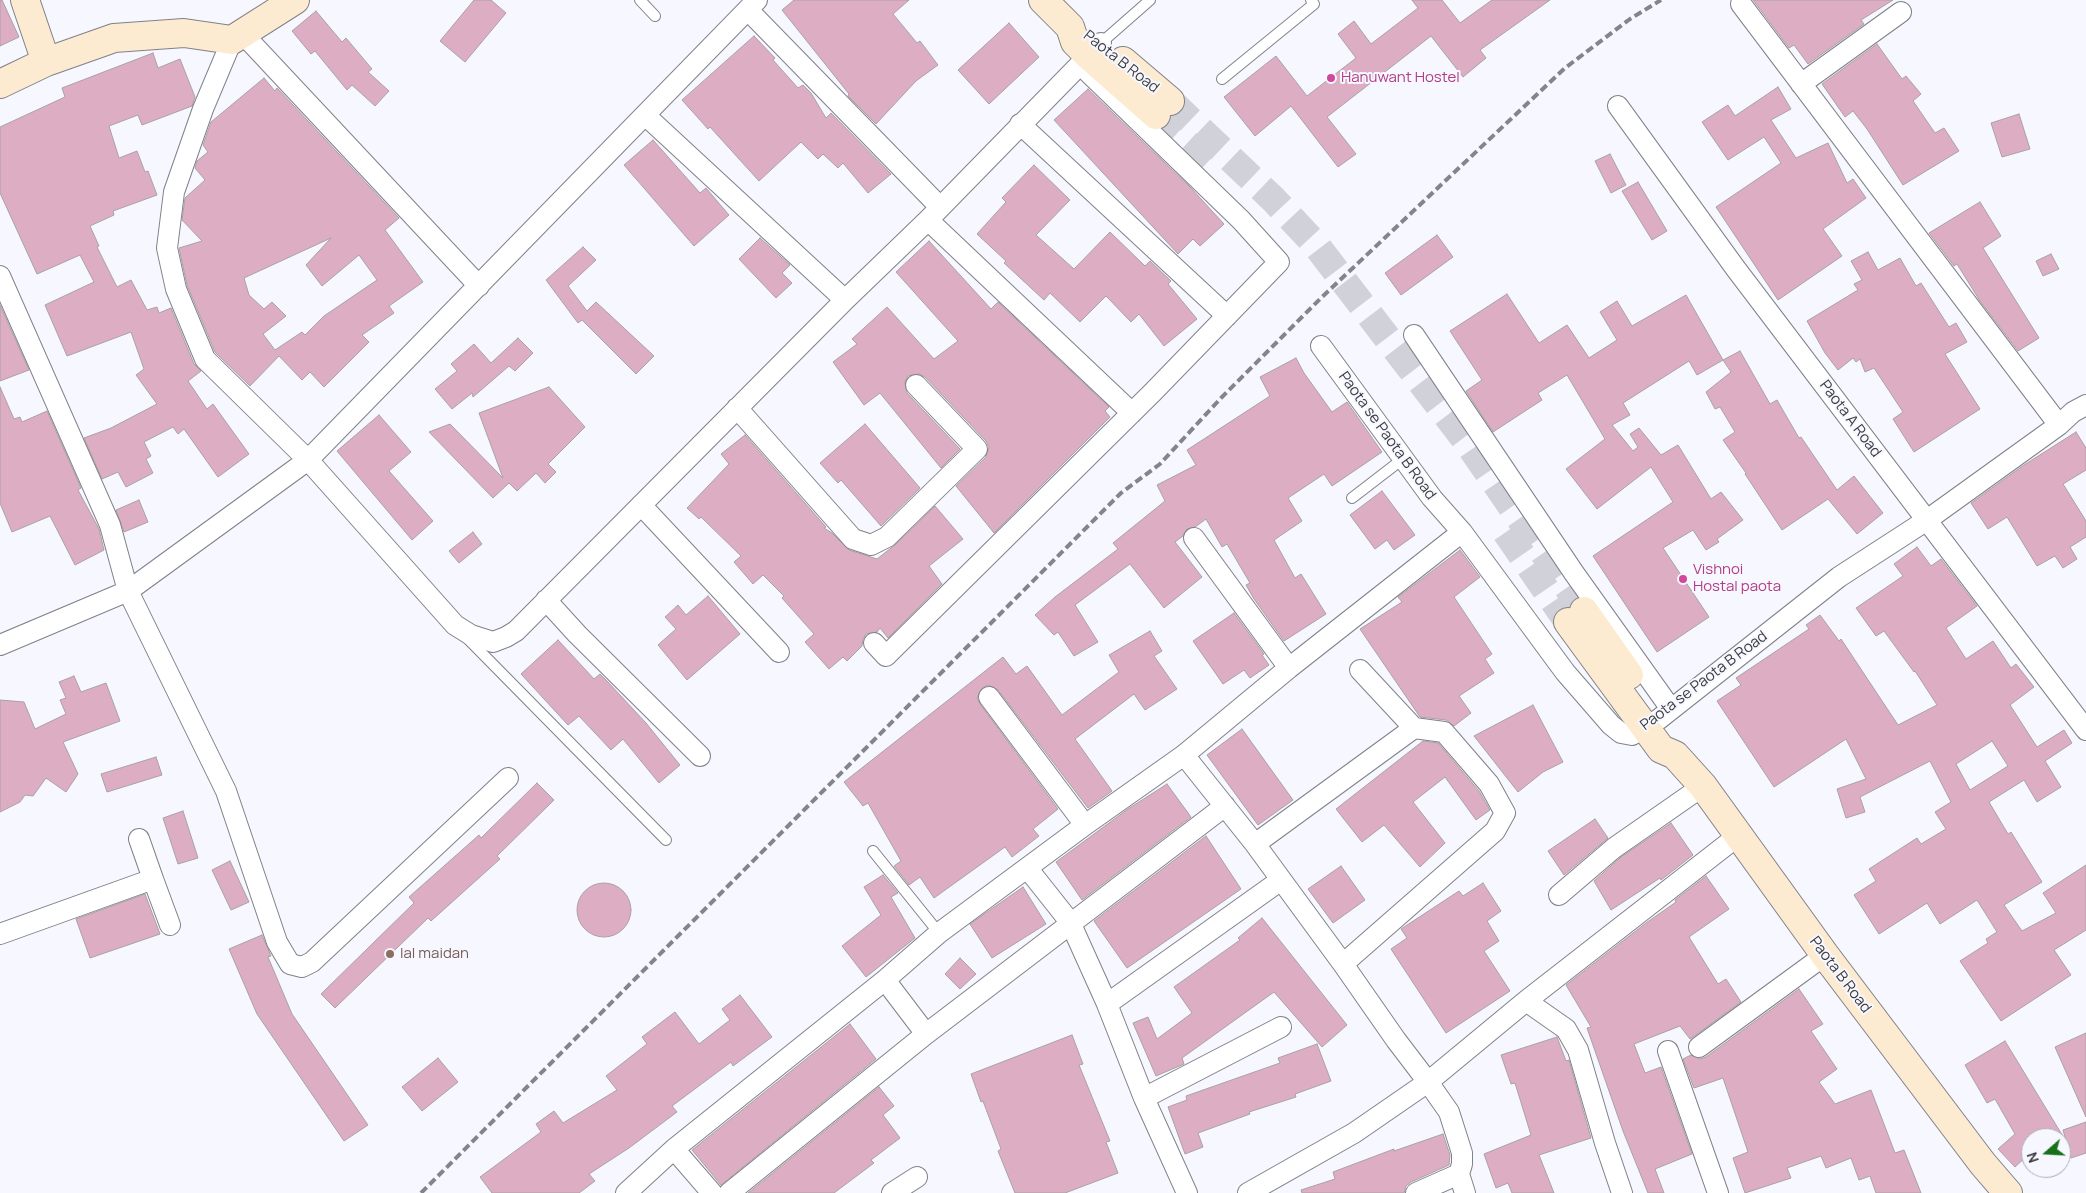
<!DOCTYPE html>
<style>
body{margin:0}
#map{position:relative;width:2086px;height:1193px;overflow:hidden;background:#f6f7ff;font-family:Manrope,sans-serif}
canvas{display:block}
.north{position:absolute;left:2021px;top:1128px;width:50px;height:50px;box-sizing:border-box;background:#f6f7ff;border:1px solid #acacb2;border-radius:50%;rotate:251deg;font-size:14px;font-weight:700;line-height:20px;text-align:center;color:#3c3c3f}
.north::after{content:'';display:block;margin:auto;width:18px;height:22px;background:#19701a;clip-path:polygon(50% 0,100% 100%,50% 72%,0 100%)}
</style>
<div id="map">
<canvas width="2086" height="1193"></canvas>
<div class="north">N</div>
</div>
<script>
const c = document.querySelector('canvas').getContext('2d');
c.lineJoin = 'round';
function paint(path, color) {
  c.fillStyle = color;
  c.fill(path, 'evenodd');
}
function shape(rows) {
  const path = new Path2D();
  for (const r of rows) {
    if (r.length === 3) {
      path.moveTo(r[0] + r[2], r[1]);
      path.arc(r[0], r[1], r[2], 0, 2 * Math.PI);
      continue;
    }
    path.moveTo(r[0], r[1]);
    for (let i = 2; i < r.length; i += 2) path.lineTo(r[i], r[i + 1]);
  }
  return path;
}
function trace(path, color, width, dash) {
  c.strokeStyle = color;
  c.lineWidth = width;
  c.lineCap = dash ? 'butt' : 'round';
  c.setLineDash(dash || []);
  c.stroke(path);
}
function label(font, color, halo, rows, align = 'center') {
  c.font = font + ' Manrope,sans-serif';
  c.lineWidth = 4;
  c.setLineDash([]);
  c.textBaseline = 'middle';
  c.strokeStyle = halo;
  c.fillStyle = color;
  for (const [text, x, y, turn = 0] of rows) {
    c.save();
    c.translate(x, y);
    c.rotate((+turn || 0) * Math.PI / 180);
    c.textAlign = isNaN(turn) ? turn : align;
    if (halo) c.strokeText(text, 0, 0);
    c.fillText(text, 0, 0);
    c.restore();
  }
}
const building = shape([
 [0,0,2,0,19,37,0,46,0,0],
 [474,0,491,0,506,13,465,62,440,41,474,0],
 [794,0,909,0,893,14,917,43,920,41,938,65,916,81,876,124,848,96,849,94,782,10,794,0],
 [1412,0,1442,0,1460,23,1492,0,1550,0,1480,50,1486,58,1463,77,1431,36,1327,117,1356,154,1338,167,1291,106,1255,136,1224,97,1276,56,1307,96,1356,58,1338,34,1354,21,1371,44,1418,8,1412,0],
 [1753,0,1893,0,1861,20,1864,24,1808,64,1794,45,1789,48,1753,0],
 [316,11,342,42,346,38,372,69,368,72,389,91,375,106,352,85,347,90,315,51,311,54,292,31,316,11],
 [1009,23,1039,57,989,104,958,70,1009,23],
 [754,36,775,58,773,60,798,88,803,85,811,93,826,118,831,113,891,174,868,193,843,163,838,168,823,154,818,159,801,142,759,181,710,127,708,129,682,100,754,36],
 [1877,44,1902,79,1906,76,1921,94,1913,101,1935,133,1944,128,1959,151,1903,185,1867,129,1853,111,1845,117,1822,84,1877,44],
 [153,53,158,68,180,59,195,97,192,106,142,125,138,115,109,126,119,158,137,151,145,172,148,171,157,195,113,211,114,215,90,226,99,246,97,247,117,287,131,280,147,310,157,307,159,313,171,308,194,364,201,371,188,381,207,409,213,404,249,454,218,477,184,429,178,434,173,427,144,442,151,456,146,459,153,473,126,487,118,472,102,479,84,438,111,428,157,404,136,375,144,369,131,332,67,356,45,305,94,282,80,255,37,274,0,193,0,127,65,97,62,88,153,53],
 [264,78,275,91,277,88,399,218,385,230,423,282,389,306,394,313,362,335,369,342,324,387,310,372,302,380,279,356,250,386,215,352,187,285,179,248,202,241,182,220,185,198,205,180,195,168,197,161,208,152,203,145,211,122,264,78],
 [331,238,306,265,322,286,359,255,377,280,324,316,305,335,302,332,275,350,263,334,286,316,272,302,264,309,249,295,244,278,331,238],
 [1778,87,1791,109,1771,120,1796,158,1828,143,1847,183,1853,179,1866,198,1823,229,1842,256,1778,300,1716,207,1781,163,1764,137,1728,160,1702,122,1728,105,1735,116,1778,87],
 [1088,89,1190,187,1224,224,1200,246,1193,239,1178,254,1054,120,1088,89],
 [2019,114,2030,149,2002,157,1991,123,2019,114],
 [653,140,700,193,706,188,729,215,694,246,624,165,653,140],
 [1610,154,1626,185,1611,193,1595,161,1610,154],
 [1034,165,1070,200,1036,235,1074,269,1110,232,1145,266,1150,261,1171,281,1168,284,1197,319,1164,346,1139,314,1131,322,1106,296,1080,322,1050,293,1044,300,1004,263,1006,261,977,234,1006,202,1002,198,1034,165],
 [1638,182,1667,231,1652,240,1622,191,1638,182],
 [1980,202,2001,236,1983,248,2039,338,2018,351,1980,301,1957,264,1954,266,1929,233,1980,202],
 [1437,235,1453,257,1401,295,1385,273,1437,235],
 [760,238,790,265,782,273,792,283,776,298,739,259,760,238],
 [929,241,991,309,998,302,1109,407,1105,411,1110,417,994,533,956,486,986,457,989,447,986,441,925,377,919,374,908,376,905,382,907,393,960,449,941,468,880,393,864,405,833,362,857,344,852,339,887,307,934,359,958,341,896,272,929,241],
 [583,247,596,260,568,286,587,311,596,302,654,356,636,374,582,320,578,323,546,280,583,247],
 [1868,252,1878,270,1900,258,1916,286,1921,283,1949,327,1956,323,1967,342,1945,354,1980,409,1914,452,1893,419,1903,412,1874,368,1865,372,1860,359,1856,362,1853,358,1838,370,1825,353,1807,321,1858,290,1854,284,1862,280,1851,261,1868,252],
 [2051,254,2059,269,2043,276,2036,261,2051,254],
 [1507,294,1539,343,1567,325,1589,358,1617,340,1600,312,1617,301,1632,326,1686,295,1723,360,1697,375,1689,361,1623,403,1630,415,1612,425,1633,451,1638,447,1630,434,1639,428,1661,455,1678,445,1711,499,1721,492,1743,520,1717,539,1719,542,1706,550,1693,530,1663,548,1709,617,1657,652,1593,556,1673,502,1651,467,1597,509,1566,469,1605,439,1567,375,1538,393,1542,400,1493,432,1466,391,1482,380,1450,331,1507,294],
 [0,305,29,370,0,381,0,305],
 [518,338,533,353,515,371,509,366,473,397,472,393,452,409,435,389,457,371,451,364,474,344,491,363,518,338],
 [1740,351,1770,404,1777,400,1799,438,1801,437,1837,490,1854,476,1883,513,1857,534,1828,499,1782,530,1745,474,1746,473,1723,440,1735,432,1720,407,1715,409,1706,392,1731,372,1723,360,1740,351],
 [1296,358,1304,373,1332,412,1347,402,1382,452,1332,486,1324,474,1288,498,1302,521,1274,540,1295,578,1301,574,1326,614,1284,641,1254,599,1246,585,1250,583,1227,544,1222,547,1206,519,1195,527,1187,529,1183,536,1175,542,1202,577,1164,608,1130,564,1075,605,1098,642,1074,656,1058,632,1054,635,1035,615,1055,597,1118,549,1113,543,1165,501,1157,485,1196,465,1187,450,1270,396,1260,377,1296,358],
 [0,387,14,419,20,417,22,422,47,411,81,488,78,490,99,529,104,550,75,565,50,516,12,532,0,503,0,387],
 [549,387,585,427,548,464,556,472,545,483,536,473,517,491,509,483,493,498,429,432,450,424,503,478,479,413,549,387],
 [379,415,411,452,389,471,433,521,412,540,337,451,379,415],
 [865,424,920,488,881,526,841,480,838,483,820,463,865,424],
 [2076,432,2086,448,2086,470,2063,484,2086,521,2086,537,2070,547,2077,559,2063,568,2055,556,2037,566,2007,517,1988,529,1971,503,2024,465,2076,432],
 [745,435,826,527,824,528,832,533,849,550,877,559,895,545,935,506,963,539,929,566,942,584,888,638,880,628,877,632,866,634,863,639,862,646,847,661,843,657,829,669,805,642,814,634,782,598,784,596,763,575,753,584,734,562,741,556,701,517,699,519,687,508,729,464,721,454,745,435],
 [1382,491,1415,535,1394,550,1387,540,1375,549,1350,515,1382,491],
 [139,500,148,522,124,532,116,510,139,500],
 [473,532,482,544,459,563,449,551,473,532],
 [1917,547,1931,566,1941,559,1977,606,1946,628,1966,659,1993,641,2011,668,2016,664,2034,687,2010,705,2037,747,2064,730,2072,743,2045,761,2061,787,2037,802,2024,780,1989,802,2008,834,2011,832,2042,882,2004,905,2022,931,2056,913,2043,893,2086,865,2086,930,2054,950,2071,975,2001,1021,1960,961,1988,943,1986,939,1997,932,1977,900,1940,924,1927,903,1879,934,1854,895,1876,881,1869,869,1917,838,1921,844,1946,829,1935,812,1951,802,1930,761,1860,797,1865,812,1846,818,1837,789,1866,779,1846,739,1774,787,1717,701,1741,685,1736,678,1809,629,1806,625,1820,615,1839,641,1841,639,1898,725,1937,705,1915,671,1914,672,1884,631,1876,636,1856,608,1903,576,1894,564,1917,547],
 [1992,741,2008,766,1970,790,1956,764,1992,741],
 [1460,550,1480,577,1454,597,1492,654,1485,659,1494,673,1459,696,1471,713,1454,726,1446,720,1420,717,1360,629,1402,602,1398,597,1460,550],
 [708,596,740,634,687,680,658,645,676,629,665,617,678,605,686,615,708,596],
 [1234,613,1264,654,1262,655,1269,665,1250,678,1244,670,1223,684,1193,641,1234,613],
 [1150,631,1162,651,1154,656,1177,689,1145,710,1134,694,1075,739,1112,791,1088,808,998,690,988,685,982,688,977,698,980,704,1058,809,1033,829,1039,836,1012,857,1005,847,934,898,920,877,909,885,894,866,901,861,868,803,863,806,844,782,1003,657,1016,674,1027,666,1062,715,1119,672,1109,655,1150,631],
 [558,640,594,679,600,674,607,681,646,723,680,765,659,783,623,739,611,750,579,716,568,725,521,674,558,640],
 [74,676,81,692,106,683,120,721,63,742,78,774,66,792,46,778,33,796,25,795,20,802,0,812,0,700,24,702,35,729,66,714,60,700,66,698,59,682,74,676],
 [1533,705,1563,762,1543,772,1518,792,1474,736,1533,705],
 [1242,729,1293,800,1258,825,1207,755,1242,729],
 [1423,741,1438,743,1479,791,1490,810,1476,820,1445,777,1413,802,1445,843,1420,867,1384,825,1362,842,1336,809,1423,741],
 [156,757,162,775,107,792,101,774,156,757],
 [537,783,554,800,497,856,500,859,431,921,428,918,335,1008,321,994,414,903,409,897,479,835,481,838,537,783],
 [1167,784,1191,817,1082,900,1056,862,1128,809,1167,784],
 [183,811,198,858,178,864,163,818,183,811],
 [1595,819,1608,838,1564,875,1548,851,1595,819],
 [1671,823,1693,855,1661,880,1660,878,1611,910,1594,881,1621,857,1671,823],
 [1206,836,1241,889,1127,968,1094,921,1206,836],
 [230,861,249,902,231,910,212,870,230,861],
 [1341,866,1365,900,1333,923,1308,889,1341,866],
 [883,875,898,893,891,897,915,938,866,977,842,946,881,915,864,887,883,875],
 [1706,876,1729,909,1689,937,1718,984,1726,979,1741,1002,1690,1039,1680,1026,1634,1044,1645,1073,1661,1067,1692,1154,1655,1169,1664,1193,1648,1193,1623,1131,1587,1028,1591,1027,1566,985,1646,923,1676,902,1675,900,1706,876],
 [604,910,27],
 [1483,883,1501,911,1487,921,1499,941,1484,951,1510,991,1446,1033,1391,949,1407,938,1401,929,1459,891,1463,896,1483,883],
 [1023,887,1046,924,992,958,970,924,1023,887],
 [145,894,160,934,90,958,76,919,145,894],
 [1262,918,1347,1025,1322,1047,1274,992,1182,1058,1184,1064,1156,1076,1133,1023,1148,1017,1157,1039,1192,1013,1174,987,1240,940,1238,938,1262,918],
 [262,935,271,956,268,957,292,1014,368,1125,344,1141,257,1014,229,949,262,935],
 [960,958,976,974,960,989,945,974,960,958],
 [1799,989,1823,1024,1811,1031,1837,1069,1819,1082,1835,1104,1871,1090,1895,1153,1904,1150,1921,1193,1876,1193,1870,1176,1859,1180,1851,1158,1826,1168,1821,1156,1787,1168,1791,1178,1745,1193,1733,1158,1748,1152,1723,1078,1694,1088,1683,1059,1691,1055,1700,1059,1706,1057,1799,989],
 [740,995,772,1037,733,1066,731,1062,672,1106,677,1112,629,1148,589,1174,595,1181,579,1193,492,1193,480,1177,541,1132,536,1124,554,1111,563,1123,617,1090,606,1076,647,1044,642,1037,675,1012,699,1044,730,1020,722,1009,740,995],
 [850,1024,876,1059,721,1185,692,1150,850,1024],
 [2086,1033,2086,1117,2055,1047,2086,1033],
 [1072,1035,1083,1064,1079,1065,1110,1141,1106,1142,1118,1173,1065,1193,1015,1193,998,1151,1001,1149,983,1101,981,1102,971,1074,1072,1035],
 [1557,1037,1566,1061,1569,1060,1591,1138,1539,1155,1554,1193,1512,1193,1508,1183,1496,1188,1484,1154,1531,1135,1515,1083,1511,1084,1501,1055,1557,1037],
 [2005,1041,2064,1138,2031,1138,2031,1162,2027,1156,2015,1167,1998,1149,2015,1134,1995,1099,1987,1103,1965,1065,2005,1041],
 [1317,1044,1331,1081,1295,1094,1296,1097,1249,1112,1250,1114,1198,1133,1203,1147,1185,1154,1168,1107,1187,1100,1186,1096,1280,1063,1278,1058,1317,1044],
 [438,1058,458,1082,422,1111,402,1087,438,1058],
 [879,1087,894,1106,883,1115,900,1138,871,1160,874,1163,834,1193,748,1193,879,1087],
 [2086,1122,2086,1153,2071,1158,2063,1130,2086,1122],
 [1443,1134,1450,1155,1449,1165,1411,1182,1406,1186,1404,1193,1302,1193,1301,1190,1335,1179,1333,1172,1394,1149,1394,1151,1443,1134]
]);
paint(building, '#ddaec3');
trace(building, '#a9a1a4', 1);
trace(shape([
 [1170,101,1274,200,1316,245,1467,442,1584,611],
 [1156,115,1216,170],
 [1506,532,1568,622]
]), '#d1d2d9', 28, [28, 14]);
const lane = shape([
 [640,0,655,16],
 [1101,43,1150,0],
 [1222,79,1314,4,1311,0],
 [1352,498,1404,458],
 [467,638,666,840],
 [873,851,939,933]
]);
const street = shape([
 [1741,4,2059,425],
 [748,10,940,207],
 [243,34,479,286],
 [232,40,203,109,174,192,167,248,176,289,205,359,308,460,455,625,471,635,493,642,506,637,516,631,845,300,928,220,1101,43],
 [1801,84,1901,12],
 [1618,106,1736,269,2086,730],
 [645,115,845,300],
 [1020,124,1227,316],
 [928,220,1132,413],
 [0,276,110,525,128,591,226,791,277,942,290,964,302,967,312,962,508,778],
 [1414,335,1574,573,1671,709],
 [1321,346,1432,498,1462,532,1565,672,1611,725,1621,733,1632,735,1659,719,1839,577,1927,520,2059,425,2073,412,2086,405],
 [737,408,853,539,871,545,887,537,977,449,916,385],
 [641,505,779,652],
 [1194,538,1289,668],
 [546,600,577,634,700,756],
 [874,643,886,656,1153,392,1279,262,1241,220,1087,71],
 [0,645,128,591,308,460,757,0],
 [989,697,1085,825],
 [1184,755,1255,844,1343,964,1396,1040,1428,1082,1354,1133,1248,1193],
 [139,839,153,879],
 [1255,844,1414,728],
 [1028,869,1070,922,1107,1004,1144,1098,1187,1193],
 [1559,895,1614,848,1703,786],
 [0,934,153,879,170,925],
 [1343,964,1495,831,1505,813,1489,784,1444,732,1414,728,1360,670],
 [1526,1001,1739,835],
 [1107,1004,1281,880],
 [926,1034,1225,806],
 [1699,1047,1825,955],
 [1668,1051,1718,1193],
 [1144,1098,1281,1027],
 [674,1149,712,1193],
 [1459,1174,1465,1193],
 [626,1193,674,1149,885,980,939,933,1085,825,1184,755,1289,668,1462,532],
 [729,1193,926,1034,885,980],
 [892,1193,917,1177],
 [1416,1193,1459,1174,1462,1164,1462,1153,1449,1112,1428,1082,1526,1001,1566,1029,1578,1050,1605,1143,1622,1193]
]);
const secondary = shape([
 [25,0,46,62],
 [1043,0,1070,27,1075,42,1088,55,1156,115],
 [1123,61,1170,101],
 [0,84,46,62,114,38,184,33,232,40,295,0],
 [1584,611,1629,675],
 [1568,622,1661,749,1675,755,1703,786,1825,955,1983,1164,2008,1193]
]);
trace(lane, '#818189', 12);
trace(street, '#818189', 22);
trace(secondary, '#818189', 30);
trace(lane, '#fff', 10);
trace(street, '#fff', 20);
trace(secondary, '#fcebd0', 28);
trace(shape([
 [421,1193,1121,493,1160,464,1221,398,1321,298,1565,68,1630,19,1661,0]
]), '#848489', 4, [8, 4]);
for (const [x, y, r, color] of [
 [1331,78,5,"#d1479c"],
 [1683,579,5,"#d1479c"],
 [390,954,5,"#8d6e63"]
]) {
  const dot = new Path2D();
  dot.arc(x, y, r, 0, 2 * Math.PI);
  c.fillStyle = color;
  c.fill(dot);
  trace(dot, '#f6f7ff', 2);
}
label('15px', '#3c3c3f', '#f6f7ff', [
 ["Paota B Road",1121,62,38],
 ["Paota A Road",1850,419,53],
 ["Paota se Paota B Road",1387,436,54],
 ["Paota se Paota B Road",1704,681,-37],
 ["Paota B Road",1840,975,53]
]);
label('15px', '#b23c85', '#f6f7ff', [
 ["Hanuwant Hostel",1341,78],
 ["Vishnoi",1693,570],
 ["Hostal paota",1693,587]
], 'left');
label('15px', '#785e54', '#f6f7ff', [
 ["lal maidan",400,954]
], 'left');
</script>
